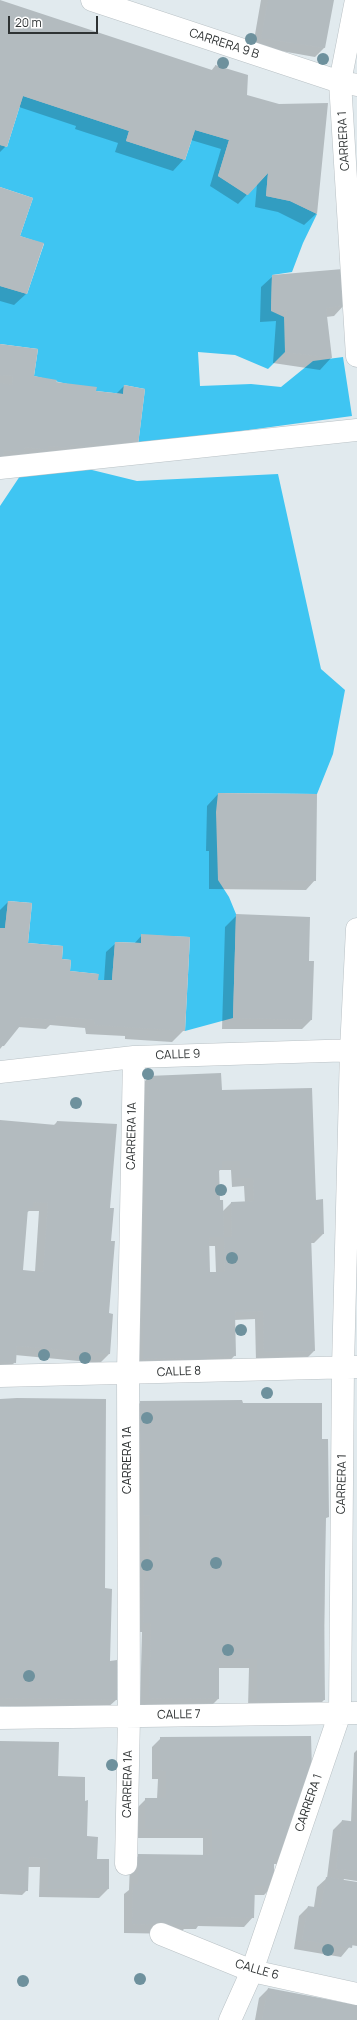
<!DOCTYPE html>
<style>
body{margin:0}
#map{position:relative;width:357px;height:2020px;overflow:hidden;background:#e1eaee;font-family:Manrope,sans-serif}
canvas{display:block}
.scale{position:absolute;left:8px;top:16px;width:90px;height:18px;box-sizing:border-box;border:2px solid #2e3233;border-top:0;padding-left:5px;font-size:12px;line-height:14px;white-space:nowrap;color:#2e3233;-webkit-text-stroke:3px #fff;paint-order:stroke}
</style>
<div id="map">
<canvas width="357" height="2020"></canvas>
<div class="scale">20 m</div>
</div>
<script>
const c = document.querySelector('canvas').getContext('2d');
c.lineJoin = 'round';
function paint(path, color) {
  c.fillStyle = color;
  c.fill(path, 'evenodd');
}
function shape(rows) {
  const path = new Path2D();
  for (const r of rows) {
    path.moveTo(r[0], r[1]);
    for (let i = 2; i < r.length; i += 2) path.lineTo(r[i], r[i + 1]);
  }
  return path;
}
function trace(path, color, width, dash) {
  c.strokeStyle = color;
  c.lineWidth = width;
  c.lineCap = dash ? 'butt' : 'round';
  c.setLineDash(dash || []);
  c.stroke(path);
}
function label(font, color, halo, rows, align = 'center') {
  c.font = font + ' Manrope,sans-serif';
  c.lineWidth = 3.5;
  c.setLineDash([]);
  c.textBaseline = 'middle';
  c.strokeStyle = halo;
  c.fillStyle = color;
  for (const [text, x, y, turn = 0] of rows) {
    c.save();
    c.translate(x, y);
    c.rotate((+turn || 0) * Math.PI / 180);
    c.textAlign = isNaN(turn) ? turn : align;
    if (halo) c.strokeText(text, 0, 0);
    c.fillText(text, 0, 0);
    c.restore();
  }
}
paint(shape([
 [23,96,129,131,126,141,185,160,195,130,229,140,218,176,247,195,268,173,266,196,290,201,317,214,303,243,292,272,272,275,271,311,284,317,285,352,268,369,235,355,198,352,200,386,251,384,281,387,313,361,343,357,352,416,138,445,145,389,124,385,123,394,96,391,34,376,38,349,0,344,0,286,27,294,44,244,20,236,33,198,0,187,0,145,7,147],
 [88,469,137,481,278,474,321,669,345,690,333,754,317,794,218,793,216,812,218,880,229,897,236,914,233,1018,185,1031,190,937,141,935,141,943,115,942,112,980,98,980,98,974,70,971,71,960,62,959,63,946,28,943,32,903,8,901,5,928,0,928,0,506,20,476]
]), '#3fc5f2');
paint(shape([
 [261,0,332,0,324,48,315,57,253,46],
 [0,1,211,71,215,66,246,96,279,105,327,104,316,214,304,225,278,212,255,207,257,184,238,204,210,186,221,149,191,140,184,159,173,171,115,152,118,143,75,129,76,126,19,107,6,146,0,152],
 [0,188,18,236,42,244,26,294,14,305,0,301],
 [273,276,345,304,334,316,326,317,331,358,320,370,273,363,276,321,260,322,261,287],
 [0,345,33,377,95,392,116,394,124,386,137,445,0,460],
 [218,794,315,880,306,890,209,889,209,851,206,851,207,806],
 [8,902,27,943,61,960,69,972,97,981,104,981,106,952,116,943,134,944,142,935,184,1030,172,1042,125,1039,125,1036,86,1034,85,1028,50,1025,46,1029,18,1027,0,1049,0,910],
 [237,915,308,961,313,962,311,1020,302,1029,222,1029,225,927],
 [149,1077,221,1091,315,1201,323,1234,314,1243,310,1243,314,1351,305,1360,256,1361,255,1319,234,1320,235,1355,226,1365,134,1368,140,1086],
 [220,1170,231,1170,232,1187,244,1186,245,1203,231,1203,222,1212,219,1201,218,1172],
 [208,1246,215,1246,216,1273,209,1273],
 [0,1121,53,1126,57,1122,110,1242,108,1314,109,1354,100,1363,15,1355,15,1362,6,1371,0,1371],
 [29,1211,39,1211,35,1272,22,1271,26,1213],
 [0,1400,109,1661,116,1700,106,1709,0,1706],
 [141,1402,241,1405,321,1439,325,1518,324,1700,315,1709,248,1708,249,1668,218,1668,218,1699,209,1708,140,1707,142,1632,134,1632,129,1413],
 [161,1738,311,1769,307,1773,278,1864,273,1864,273,1886,264,1895,254,1895,253,1917,244,1927,198,1926,196,1929,184,1929,179,1934,124,1933,124,1894,129,1890,130,1864,139,1855,203,1856,203,1838,136,1838,136,1809,146,1799,157,1799,158,1779,152,1779,152,1747],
 [0,1742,57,1777,108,1889,99,1898,39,1897,40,1867,28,1867,27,1890,22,1895,0,1894],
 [357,1750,357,1881,344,1879,343,1881,357,1883,357,1946,351,1945,341,1957,294,1949,299,1916,308,1907,314,1907,317,1887,327,1878,333,1830,342,1821,351,1822,354,1753],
 [268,1989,357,2007,357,2020,255,2020,259,1998]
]), '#0003');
paint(shape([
 [0,0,215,71,215,65,248,75,247,95,279,104,328,103,317,214,290,201,266,196,268,173,248,195,218,176,229,140,195,130,185,160,126,141,129,131,23,96,7,147,0,145],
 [268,0,334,0,325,48,261,38],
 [0,187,33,198,20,236,44,243,27,294,0,286],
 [343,269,346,305,326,308,332,358,285,352,287,310,271,311,272,275],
 [0,344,38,349,34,376,57,380,56,382,97,387,96,391,123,394,124,385,145,389,138,445,116,443,116,447,90,443,89,447,71,445,70,448,48,446,48,450,25,447,24,453,4,450,3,459,0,458,0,383,12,385,13,376,0,375],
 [218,793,317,794,316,881,218,880],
 [8,901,32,903,28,943,63,946,62,959,71,960,70,971,99,974,98,980,112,980,115,942,141,943,141,934,190,937,185,1031,95,1025,94,1020,56,1016,56,1020,20,1017,20,1026,4,1046,0,1046,0,928,5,928],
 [236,914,310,917,309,961,314,961,312,1020,233,1018],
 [221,1073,222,1090,312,1088,316,1200,323,1199,324,1234,311,1234,315,1351,264,1352,263,1311,235,1312,236,1356,207,1357,207,1364,184,1364,184,1358,143,1359,143,1274,149,1274,145,1172,140,1172,139,1119,150,1119,148,1076],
 [222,1161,240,1161,240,1178,253,1178,254,1201,231,1202,232,1237,224,1237,225,1272,210,1272,209,1237,224,1237,223,1200,220,1200,219,1169,222,1169],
 [0,1120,56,1125,57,1121,117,1124,110,1208,114,1208,111,1241,115,1241,109,1313,113,1314,110,1354,17,1346,16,1363,0,1362],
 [33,1202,48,1203,43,1272,23,1270,28,1208,33,1208],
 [17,1398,106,1399,105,1588,112,1589,110,1661,117,1660,117,1700,0,1698,0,1399],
 [242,1400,243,1403,322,1403,322,1439,328,1439,329,1517,326,1518,324,1625,325,1700,257,1700,257,1659,219,1659,219,1699,149,1698,151,1623,143,1623,144,1580,149,1580,150,1515,143,1516,143,1453,141,1453,140,1401],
 [311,1736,312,1770,308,1770,308,1797,300,1829,288,1829,289,1855,274,1855,274,1886,255,1886,254,1918,206,1917,206,1920,189,1920,189,1925,132,1924,133,1884,138,1884,138,1854,212,1855,212,1829,145,1829,145,1798,166,1798,166,1771,160,1770,160,1737],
 [0,1741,59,1742,58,1776,85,1777,85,1801,88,1800,87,1836,98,1837,97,1859,109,1859,109,1889,48,1889,48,1859,29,1857,28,1891,0,1890],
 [342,1820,357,1822,357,1871,336,1869],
 [326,1877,357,1882,357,1936,354,1935,352,1948,302,1940,308,1906,321,1908],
 [268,1988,357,2005,357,2020,262,2020]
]), '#b3bbbf');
const minor = shape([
 [92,0,340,82,357,85],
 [356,0,340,82,357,356],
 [0,468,357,430],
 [0,1072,134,1057,357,1050],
 [0,1376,357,1367],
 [0,1718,357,1713],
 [126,1864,129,1716,128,1373,134,1057],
 [161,1934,252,1971,357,1994],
 [230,2020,252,1971,340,1713,343,1367,351,1050,357,929]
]);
trace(minor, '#b9c1c5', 23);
trace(minor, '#fff', 22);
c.fillStyle = '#6e919d';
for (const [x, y] of [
 [251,39],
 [323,59],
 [223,63],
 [148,1074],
 [76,1103],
 [221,1190],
 [232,1258],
 [241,1330],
 [44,1355],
 [85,1358],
 [267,1393],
 [147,1418],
 [216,1563],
 [147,1565],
 [228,1650],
 [29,1676],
 [112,1765],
 [328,1950],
 [140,1979],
 [23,1981]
]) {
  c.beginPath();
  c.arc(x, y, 6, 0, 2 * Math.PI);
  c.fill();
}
label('12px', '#2e3233', '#fff', [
 ["CARRERA 9 B",224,44,18],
 ["CARRERA 1",344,141,-93],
 ["CALLE 9",178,1055,-2],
 ["CARRERA 1A",132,1136,-89],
 ["CALLE 8",179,1372,-2],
 ["CARRERA 1A",128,1460,-90],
 ["CARRERA 1",342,1484,-89],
 ["CALLE 7",179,1715,-1],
 ["CARRERA 1A",128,1784,-89],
 ["CARRERA 1",309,1803,-71],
 ["CALLE 6",257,1970,16]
]);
</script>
